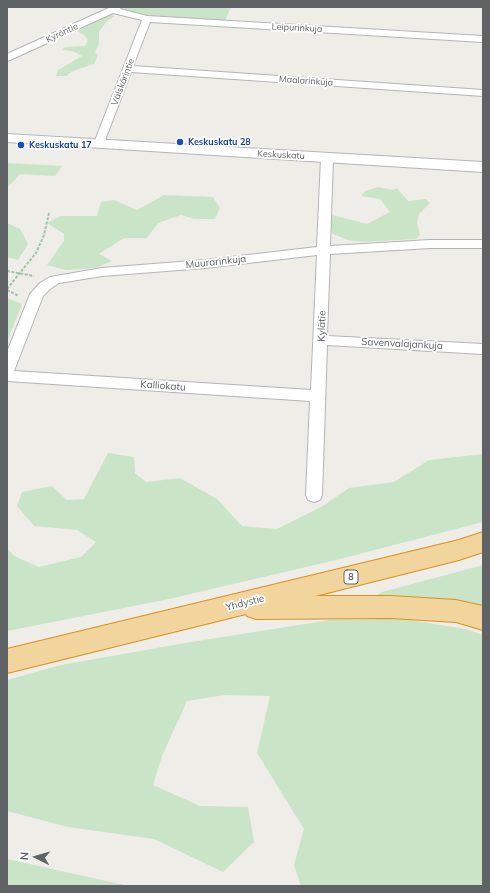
<!DOCTYPE html>
<meta charset="utf-8">
<style>
body{margin:0}
#map{position:relative;width:490px;height:893px;overflow:hidden;background:#efede8;font-family:Mulish,sans-serif}
canvas{display:block}
.frame{position:absolute;inset:0;border:8px solid #5f6366;pointer-events:none}
.north{position:absolute;left:16px;top:837px;width:40px;height:40px;-webkit-text-stroke:3px #fff;paint-order:stroke;rotate:275deg;font-size:11px;font-weight:700;line-height:16px;text-align:center;color:#5f6366}
.north::after{content:'';display:block;margin:auto;width:14px;height:18px;background:#5f6366;clip-path:polygon(50% 0,100% 100%,50% 72%,0 100%)}
</style>
<div id="map">
<canvas width="490" height="893"></canvas>
<div class="frame"></div>
<div class="north">N</div>
</div>
<script>
const c = document.querySelector('canvas').getContext('2d');
c.lineJoin = 'round';
function paint(path, color) {
  c.fillStyle = color;
  c.fill(path, 'evenodd');
}
function shape(rows) {
  const path = new Path2D();
  for (const r of rows) {
    path.moveTo(r[0], r[1]);
    for (let i = 2; i < r.length; i += 2) path.lineTo(r[i], r[i + 1]);
  }
  return path;
}
function trace(path, color, width, dash) {
  c.strokeStyle = color;
  c.lineWidth = width;
  c.lineCap = dash ? 'butt' : 'round';
  c.setLineDash(dash || []);
  c.stroke(path);
}
function label(font, color, halo, rows, align = 'center') {
  c.font = font + ' Mulish,sans-serif';
  c.lineWidth = 3.5;
  c.setLineDash([]);
  c.textBaseline = 'middle';
  c.strokeStyle = halo;
  c.fillStyle = color;
  for (const [text, x, y, turn = 0] of rows) {
    c.save();
    c.translate(x, y);
    c.rotate((+turn || 0) * Math.PI / 180);
    c.textAlign = isNaN(turn) ? turn : align;
    if (halo) c.strokeText(text, 0, 0);
    c.fillText(text, 0, 0);
    c.restore();
  }
}
paint(shape([
 [123,7,231,7,225,21,146,17,124,9],
 [110,15,115,16,107,21,99,32,99,43,95,53,98,55,94,64,73,71,66,76,56,76,58,70,82,56,72,51,62,50,65,47,85,46,88,40,85,36,77,31],
 [7,163,62,166,55,176,20,174,9,186,7,186],
 [378,187,393,190,397,188,408,201,426,199,430,203,419,214,417,223,420,235,416,239,363,242,348,240,333,234,328,223,332,215,367,224,390,212,380,199,361,196,365,191],
 [164,195,213,197,220,208,215,219,194,219,181,215,158,223,147,238,124,238,99,254,112,261,95,268,66,270,47,265,64,241,64,234,47,223,61,216,97,216,101,202,114,200,137,210],
 [7,223,20,229,28,244,18,260,7,257],
 [7,298,22,304,7,342],
 [108,453,134,457,135,473,146,482,180,478,217,499,242,526,277,529,323,506,349,488,394,482,429,460,483,454,483,522,336,560,169,599,7,631,7,548,14,556,39,567,81,557,96,542,77,530,34,526,17,506,22,492,52,486,67,500,84,499],
 [483,565,483,611,375,596,382,592],
 [403,619,466,629,483,635,483,886,301,886,294,865,304,829,257,753,270,696,225,695,187,701,162,756,153,785,200,806,248,807,254,842,223,872,154,839,68,827,7,811,7,680,61,665,185,643,330,620],
 [7,859,129,886,7,886]
]), '#cae4c7');
const street = shape([
 [111,7,122,7,120,9,147,16,483,36,483,42,150,22,133,66,483,90,483,96,131,72,104,143,99,146,94,143,142,20,113,13,10,60,7,61,7,54,111,7],
 [327,155,333,158,330,246,430,240,483,240,483,248,430,248,330,254,327,336,483,344,483,354,327,345,322,495,320,500,314,502,308,500,306,495,310,401,7,381,7,352,30,294,40,283,50,277,102,268,205,260,317,247,321,158,327,155],
 [317,255,311,390,14,371,43,296,50,289,59,283,102,276,205,268,317,255]
]);
const secondary = shape([
 [7,134,483,162,483,172,7,142,7,134]
]);
const highway = shape([
 [483,532,483,552,459,560,315,596,391,596,456,600,483,606,483,630,456,622,391,618,256,619,247,616,246,614,7,673,7,649,459,540,483,532]
]);
trace(street, '#b2b5b8', 2);
trace(secondary, '#b2b5b8', 2);
trace(highway, '#de8f19', 2);
trace(shape([
 [7,271,34,276],
 [7,289,36,253,44,235,49,213],
 [7,290,19,296]
]), '#a1c4a8', 2, [3, 1.5]);
paint(street, '#fff');
paint(secondary, '#fff');
paint(highway, '#f2d59c');
for (const [x, y, r, color] of [
 [180,142,4,"#1a4fb4"],
 [21,145,4,"#1a4fb4"]
]) {
  const dot = new Path2D();
  dot.arc(x, y, r, 0, 2 * Math.PI);
  c.fillStyle = color;
  c.fill(dot);
  trace(dot, '#fff', 1.5);
}
label('9px', '#5f6366', '#fff', [
 ["Leipurinkuja",297,28,3],
 ["Kyröntie",62,33,-25],
 ["Maalarinkuja",306,81,4],
 ["Välskärintie",123,82,-69],
 ["Keskuskatu",281,155,3]
]);
label('bold 9px', '#164399', '#fff', [
 ["Keskuskatu 28",188,142],
 ["Keskuskatu 17",29,145]
], 'left');
for (const [x, y, w] of [
 [351,577,14]
]) {
  const box = new Path2D();
  box.roundRect(x - w / 2, y - 7, w, 14, 3);
  c.fillStyle = '#fff';
  c.fill(box);
  trace(box, '#5f6366', 1);
}
label('bold 9px', '#5f6366', null, [
 ["8",351,577]
]);
label('10px', '#5f6366', '#fff', [
 ["Muurarinkuja",216,262,-6],
 ["Kylätie",322,326,-88],
 ["Savenvalajankuja",402,344,3],
 ["Kalliokatu",163,386,4],
 ["Yhdystie",245,603,-14]
]);
</script>
